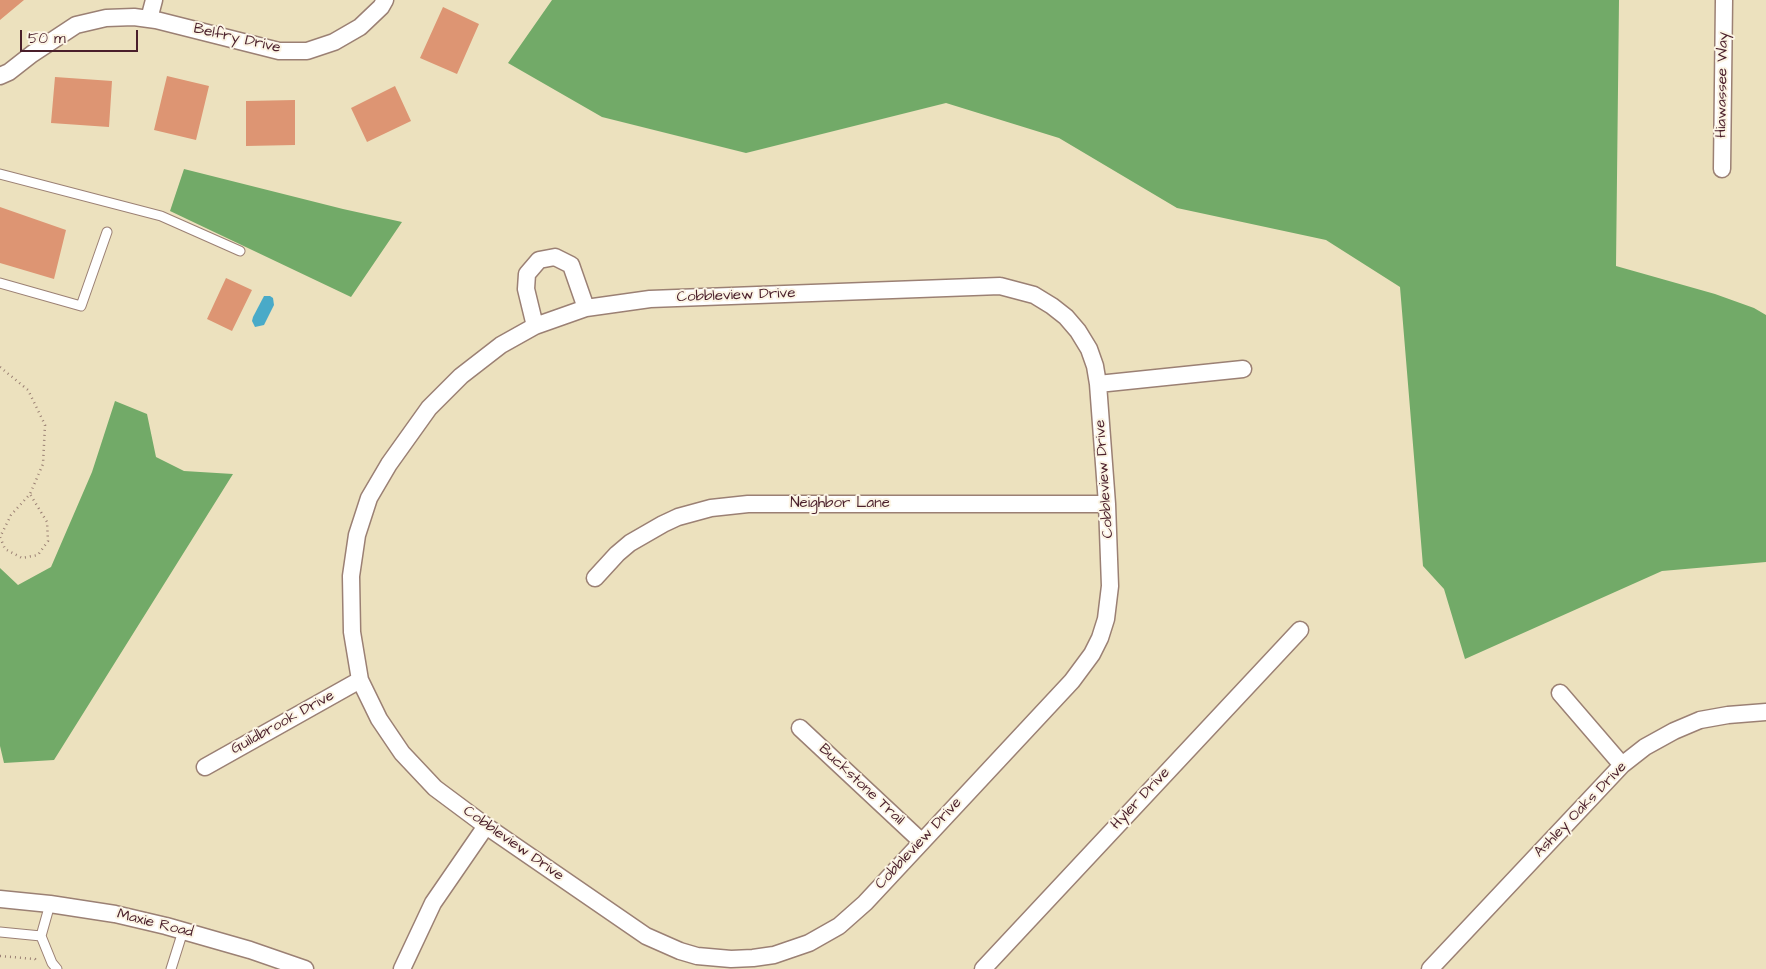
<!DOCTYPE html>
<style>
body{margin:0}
#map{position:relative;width:1766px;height:969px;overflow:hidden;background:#ece1be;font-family:"Architects Daughter",sans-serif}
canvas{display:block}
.scale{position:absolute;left:20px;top:30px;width:118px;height:22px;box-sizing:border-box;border:2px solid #4a1f2b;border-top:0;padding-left:6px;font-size:15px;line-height:18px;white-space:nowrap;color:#4a1f2b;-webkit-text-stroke:4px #fcf5e5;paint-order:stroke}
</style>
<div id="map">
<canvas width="1766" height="969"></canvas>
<div class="scale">50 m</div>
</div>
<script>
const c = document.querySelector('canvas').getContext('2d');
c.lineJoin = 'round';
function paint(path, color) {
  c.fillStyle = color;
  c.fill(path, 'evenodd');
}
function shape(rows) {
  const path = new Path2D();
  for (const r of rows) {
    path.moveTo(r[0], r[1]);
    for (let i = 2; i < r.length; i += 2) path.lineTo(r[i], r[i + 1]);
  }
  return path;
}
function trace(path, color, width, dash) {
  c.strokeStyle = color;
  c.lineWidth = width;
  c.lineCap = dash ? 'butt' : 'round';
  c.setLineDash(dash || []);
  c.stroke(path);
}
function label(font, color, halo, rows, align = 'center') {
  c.font = font + ' "Architects Daughter",sans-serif';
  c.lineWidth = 4;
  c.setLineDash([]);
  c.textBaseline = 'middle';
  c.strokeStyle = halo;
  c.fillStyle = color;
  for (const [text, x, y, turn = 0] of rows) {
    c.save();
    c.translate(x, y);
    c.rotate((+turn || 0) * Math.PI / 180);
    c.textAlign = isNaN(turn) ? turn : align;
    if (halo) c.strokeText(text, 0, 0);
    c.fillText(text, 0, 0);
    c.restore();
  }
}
paint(shape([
 [552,0,1619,0,1616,266,1715,294,1754,308,1766,315,1766,562,1662,571,1465,659,1444,589,1423,566,1400,287,1326,240,1177,208,1059,138,946,103,746,153,602,117,508,63],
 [184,169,343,209,402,222,351,297,170,211],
 [115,401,147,414,156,457,184,471,233,474,54,760,4,763,0,746,0,568,18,585,51,567,92,472]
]), '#72aa68');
paint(shape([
 [264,296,270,296,273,298,274,305,264,325,255,327,252,321,253,317]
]), '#49aac8');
paint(shape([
 [0,0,24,0,0,20],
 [443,7,479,24,457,74,420,58],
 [167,76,209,86,196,140,154,130],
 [55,77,112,81,109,127,51,123],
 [395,86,411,121,367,142,351,108],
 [295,100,295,145,246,146,246,101],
 [0,207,66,230,54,279,0,263],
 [226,278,252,290,232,331,207,319]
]), '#dd9573');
const service = shape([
 [0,174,161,216,240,251],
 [0,283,81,306,107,232],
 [0,932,41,936,52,963,57,969],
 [41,936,50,904],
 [171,969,183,931]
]);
const minor = shape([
 [149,19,154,0],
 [0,76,9,72,32,54,76,25,106,18,134,17,156,20,279,51,307,51,334,42,360,27,381,7,385,0],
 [1722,169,1724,0],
 [1000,286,1034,295,1052,306,1066,317,1078,331,1089,349,1095,366,1098,384,1107,504,1110,586,1106,619,1100,638,1092,654,1072,681,865,903,839,926,809,943,774,955,753,958,731,959,697,956,680,951,646,936,486,826,435,788,402,753,379,719,360,680,352,632,351,576,357,535,369,498,389,464,429,408,461,376,501,345,535,326,586,308,650,299,1000,286],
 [535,326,526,289,527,274,539,260,555,257,571,265,586,308],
 [1098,384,1243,369],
 [595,578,617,554,630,543,663,524,678,517,711,508,748,504,1107,504],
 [1560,693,1622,765],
 [800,728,922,842],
 [205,767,360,680],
 [0,899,50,904,115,914,166,926,250,950,305,969],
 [402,969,433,903,486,826],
 [983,969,1300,630],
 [1430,969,1622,765,1645,747,1674,731,1700,720,1728,715,1766,712]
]);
trace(service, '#9b8074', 11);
trace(minor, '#9b8074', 19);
trace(shape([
 [0,367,28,390,45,425,43,464,30,494,11,515,0,537,5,549,22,558,38,555,48,541,47,522,30,494],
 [0,956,35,959,37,962]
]), '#9b8074', 2.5, [1, 4]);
trace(service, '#fff', 9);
trace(minor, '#fff', 16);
label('15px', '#4a1f2b', '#fcf5e5', [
 ["Belfry Drive",237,39,13],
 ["Hiawassee Way",1723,85,-89],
 ["Cobbleview Drive",736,296,-2],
 ["Cobbleview Drive",1105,479,-94],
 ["Neighbor Lane",840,504],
 ["Guildbrook Drive",283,723,-29],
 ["Buckstone Trail",861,785,43],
 ["Hyler Drive",1141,799,-47],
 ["Ashley Oaks Drive",1581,810,-46],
 ["Cobbleview Drive",513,844,35],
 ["Cobbleview Drive",919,844,-47],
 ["Maxie Road",155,924,14]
]);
</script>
